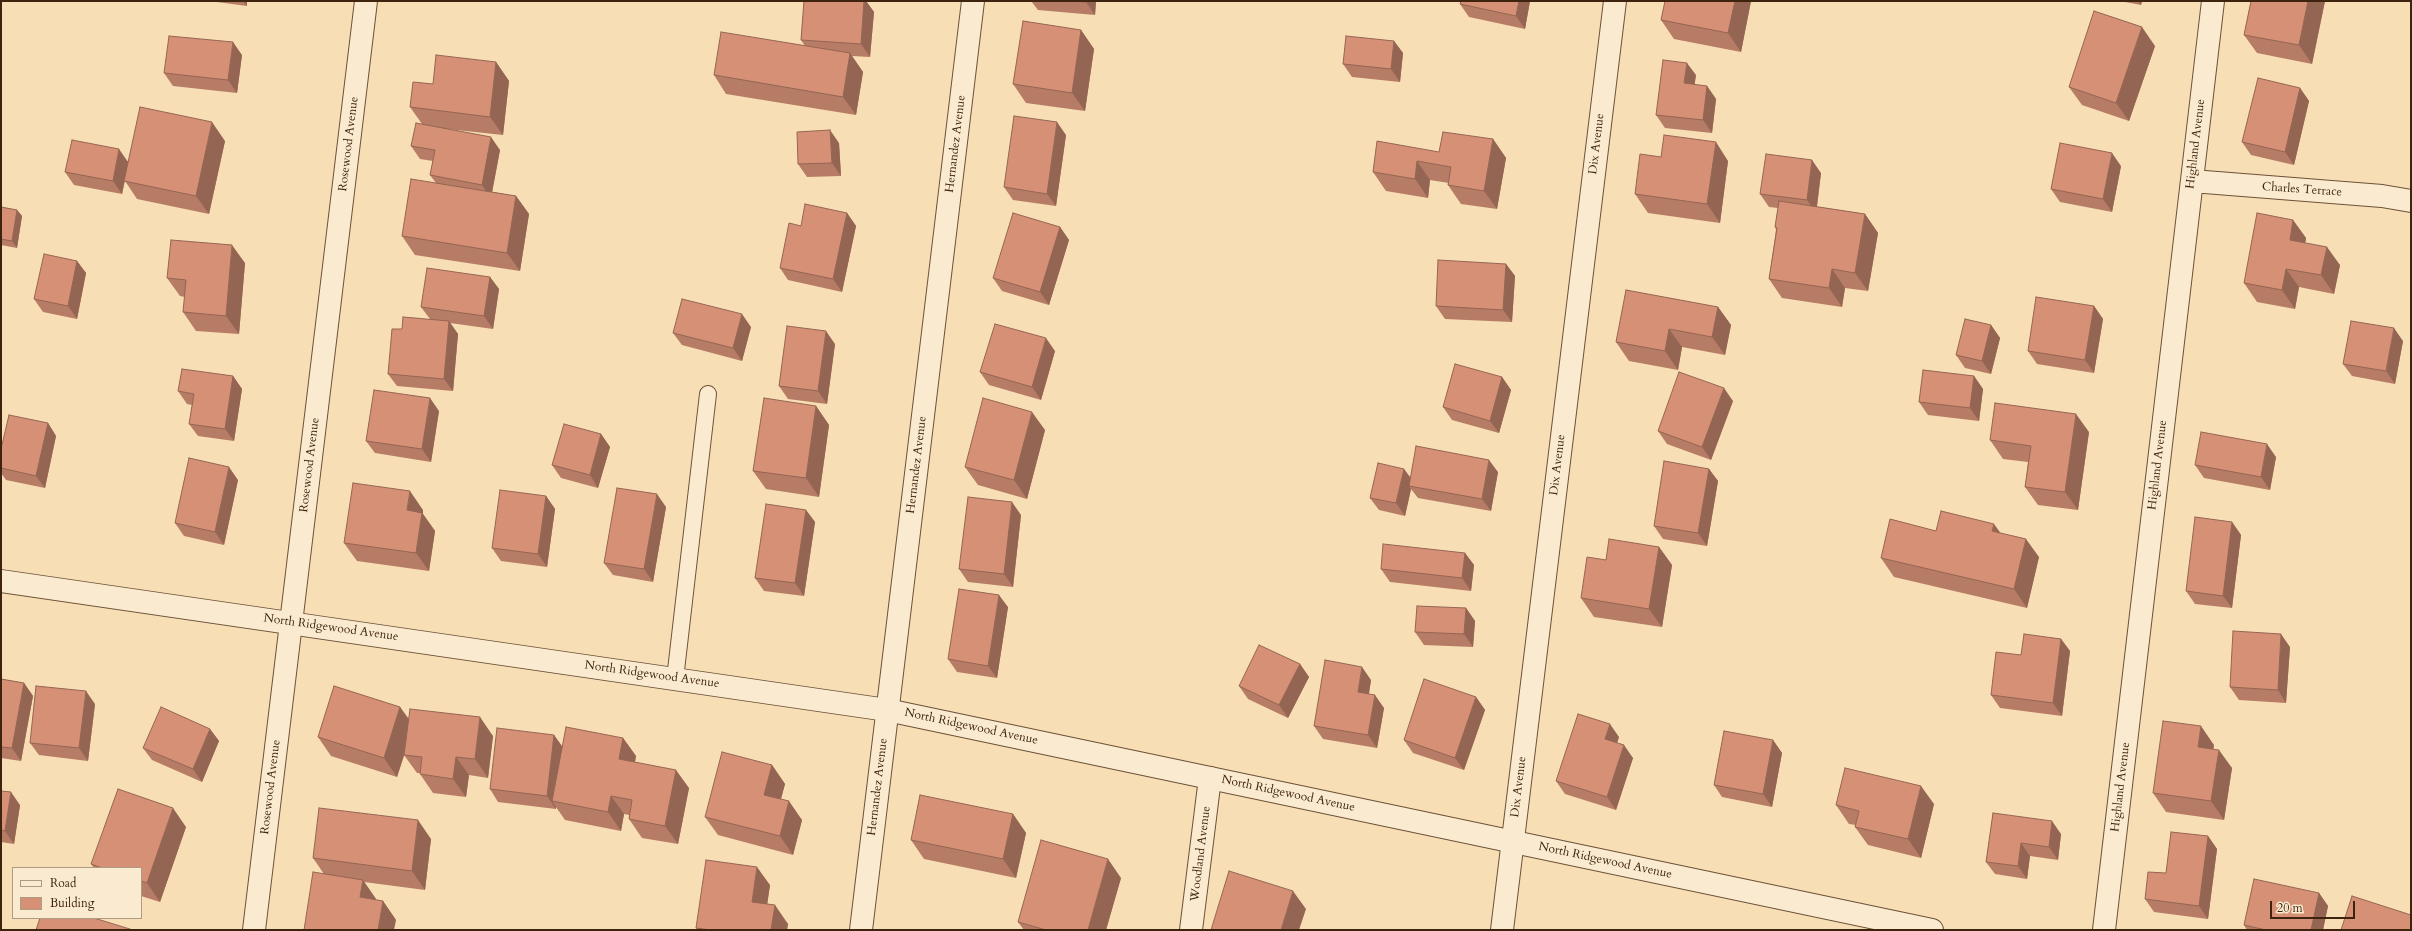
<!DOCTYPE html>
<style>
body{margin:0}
#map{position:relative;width:2412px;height:931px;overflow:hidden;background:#f8deb5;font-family:Cardo,serif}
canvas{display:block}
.frame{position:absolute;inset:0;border:2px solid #3e240e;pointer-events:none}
.legend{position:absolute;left:12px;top:867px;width:130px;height:52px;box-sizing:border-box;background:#faeacf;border:1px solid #af9b82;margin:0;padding:5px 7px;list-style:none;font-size:12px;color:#3e240e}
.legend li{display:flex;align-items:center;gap:8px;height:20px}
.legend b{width:20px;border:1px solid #af9b82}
.scale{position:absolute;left:2270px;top:901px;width:85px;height:18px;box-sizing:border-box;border:2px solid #3e240e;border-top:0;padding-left:5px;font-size:12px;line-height:14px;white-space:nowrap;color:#3e240e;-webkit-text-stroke:3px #faeacf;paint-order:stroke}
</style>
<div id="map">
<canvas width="2412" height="931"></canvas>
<div class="frame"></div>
<ul class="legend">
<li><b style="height:5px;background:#faeacf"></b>Road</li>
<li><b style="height:11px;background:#d59076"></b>Building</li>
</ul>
<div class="scale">20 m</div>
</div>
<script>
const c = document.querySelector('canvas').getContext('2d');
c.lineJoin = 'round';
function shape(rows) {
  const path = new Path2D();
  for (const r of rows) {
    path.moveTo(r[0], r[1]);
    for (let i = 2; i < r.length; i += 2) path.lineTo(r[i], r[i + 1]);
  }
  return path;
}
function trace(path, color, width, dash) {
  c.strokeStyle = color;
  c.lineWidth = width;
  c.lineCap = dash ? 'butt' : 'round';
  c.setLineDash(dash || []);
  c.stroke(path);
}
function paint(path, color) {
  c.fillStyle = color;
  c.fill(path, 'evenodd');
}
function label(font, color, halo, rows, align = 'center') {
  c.font = font + ' Cardo,serif';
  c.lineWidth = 3;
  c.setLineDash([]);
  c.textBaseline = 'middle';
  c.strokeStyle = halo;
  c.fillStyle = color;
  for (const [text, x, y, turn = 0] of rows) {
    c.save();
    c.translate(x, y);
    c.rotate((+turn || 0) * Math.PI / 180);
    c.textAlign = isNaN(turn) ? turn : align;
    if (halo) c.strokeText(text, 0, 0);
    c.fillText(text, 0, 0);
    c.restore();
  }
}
const service = shape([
 [675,679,708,394]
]);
const minor = shape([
 [2192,181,2382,196,2411,201],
 [254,930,366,1],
 [861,930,973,1],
 [1191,930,1210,778],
 [1502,930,1615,1],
 [2104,930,2213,1]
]);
const tertiary = shape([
 [1,581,887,710,1932,930]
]);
trace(service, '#6c5238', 18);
trace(minor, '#6c5238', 24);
trace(tertiary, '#6c5238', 24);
trace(service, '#faeacf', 16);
trace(minor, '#faeacf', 22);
trace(tertiary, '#faeacf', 22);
paint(shape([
 [209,1,247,1,247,6],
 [804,1,866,1,874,12,870,57,852,56,863,72,856,115,726,94,714,75,805,46,801,40],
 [1031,1,1096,1,1095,15,1038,10],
 [1461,1,1530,1,1525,29,1469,17,1460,4],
 [1751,1,1741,52,1674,39,1661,20],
 [2120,1,2142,1,2141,5],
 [2251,1,2325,1,2312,64,2257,53,2244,35],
 [1081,30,1094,49,1085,111,1026,103,1013,84],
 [1394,41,1403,53,1400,82,1352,77,1343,64],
 [2155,46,2129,121,2082,105,2069,87],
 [242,55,237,93,173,86,164,73],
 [496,62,509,81,503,135,447,129,500,150,492,192,516,196,529,214,520,271,415,255,402,236,436,183,430,175,433,161,420,159,411,146,422,124,410,107,433,84],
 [1696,75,1694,85,1707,86,1716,99,1712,133,1665,128,1656,115],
 [2300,88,2309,101,2294,165,2251,155,2242,142],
 [1066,135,1056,206,1013,200,1004,187],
 [1493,139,1506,158,1497,209,1461,204,1448,185,1449,183,1430,180,1428,198,1386,191,1373,172,1439,152],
 [225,141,209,214,137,199,125,181,122,194,74,185,65,172,128,161],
 [839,143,841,176,807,177,798,164],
 [1661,157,1728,161,1720,223,1648,213,1635,194],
 [2121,166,2112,212,2060,202,2051,189],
 [1821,173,1817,207,1865,214,1878,233,1868,291,1845,288,1842,307,1782,298,1769,279,1776,230,1775,227,1778,208,1769,207,1760,194],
 [1,207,17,210,22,216,17,248,1,245],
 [847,213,856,226,842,292,788,280,780,268,801,226],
 [2293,220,2306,238,2305,243,2340,265,2334,294,2299,287,2295,309,2257,302,2244,283],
 [1060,227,1069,240,1049,305,1002,291,993,278],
 [77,261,86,273,77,319,43,312,34,299],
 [245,263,239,334,196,331,183,312,185,297,180,296,167,278],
 [1506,264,1515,276,1512,322,1445,319,1436,306],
 [490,277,499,289,493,329,450,323,458,334,453,391,397,386,388,374,402,329,430,319,421,307],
 [2094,306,2103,319,2094,373,2037,364,2028,351],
 [1718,307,1731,325,1725,355,1682,347,1678,370,1629,361,1616,342],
 [1991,325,2000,338,1991,374,1965,368,1956,355],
 [751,327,742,361,682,345,673,333],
 [2403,341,2395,384,2352,376,2343,364],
 [835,344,827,404,788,399,779,386],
 [1055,351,1041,400,989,385,980,372],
 [233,376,242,389,234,441,198,436,189,424,192,405,187,404,178,391],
 [1974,376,1983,389,1979,421,1928,415,1919,402],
 [1502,377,1511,390,1499,433,1452,420,1443,407],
 [1733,401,1711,460,1667,444,1658,431],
 [816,406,829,425,819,497,766,489,753,471],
 [439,411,431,462,375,453,366,441],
 [48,423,56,436,45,488,6,480,1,473,1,449],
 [1045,430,1027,499,978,485,965,467],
 [2089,432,2078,510,2038,505,2025,487,2028,462,2003,459,1990,440],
 [601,434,610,447,598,488,561,478,552,465],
 [2276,457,2270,490,2204,478,2195,465],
 [1404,469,1411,478,1498,472,1491,511,1418,498,1411,489,1405,516,1379,510,1370,498],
 [1709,469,1718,481,1707,546,1663,539,1654,526],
 [238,480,224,545,184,536,175,523],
 [546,496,555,509,547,567,501,561,492,548],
 [666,507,653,582,613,575,604,563],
 [423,510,423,514,435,531,429,571,357,561,344,543],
 [806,510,815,522,804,596,764,591,755,578],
 [1021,515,1013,587,968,582,959,569],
 [2232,522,2241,535,2232,608,2195,604,2186,591],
 [1936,531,2000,533,2039,557,2027,608,1894,577,1881,558],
 [1659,547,1672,565,1662,627,1594,617,1581,598,1606,560],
 [1465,553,1474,565,1471,591,1390,582,1381,569],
 [1008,607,997,678,957,672,948,659],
 [1466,608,1475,621,1473,647,1424,645,1415,632],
 [2061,639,2070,651,2062,716,2000,708,1991,695,2021,655],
 [2290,647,2286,703,2239,700,2230,687],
 [1300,664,1309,677,1288,718,1248,699,1239,686],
 [1,679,24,683,33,696,21,761,1,758],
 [1371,680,1369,694,1384,708,1377,748,1323,739,1314,726],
 [1476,697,1485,710,1464,770,1413,753,1404,740],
 [95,704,88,761,39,755,30,743],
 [400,707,409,719,493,736,488,778,469,775,466,797,433,793,420,774,420,773,417,773,404,755,405,753,397,777,331,756,318,737],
 [210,729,219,741,202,782,152,760,143,748],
 [554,735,562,746,623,738,636,756,635,762,689,788,678,844,642,838,629,819,629,815,624,814,621,831,565,820,556,807,556,809,498,802,490,789],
 [1619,737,1617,743,1633,758,1616,810,1565,794,1556,781],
 [1773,740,1782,753,1772,807,1722,797,1714,785],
 [2214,745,2213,749,2232,768,2224,820,2166,812,2153,793],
 [772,765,785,784,781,799,802,820,793,855,718,835,705,817],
 [1,791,20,805,14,844,1,842],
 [1934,804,1921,858,1868,845,1855,827,1856,825,1849,824,1836,805],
 [1993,813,2061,834,2058,860,2030,856,2027,879,1995,874,1986,862],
 [1013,814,1026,833,1016,878,924,859,911,840],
 [186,827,160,902,141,896,141,868,94,868,91,864],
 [2208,836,2217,849,2208,919,2154,912,2145,899,2166,873],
 [431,839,425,890,364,882,376,899,375,900,383,901,396,920,324,874,313,858],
 [1121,878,1106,930,1024,930,1018,922],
 [770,885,767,904,788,924,787,930,697,930,696,928],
 [2319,893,2328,906,2323,930,2247,930,2244,925]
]), '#b77c65');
paint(shape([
 [243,1,247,1,247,6],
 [864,1,866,1,874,12,870,57,861,44],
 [1086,1,1096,1,1095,15,1086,2],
 [1519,1,1530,1,1525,29,1516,16],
 [1735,1,1751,1,1741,52,1728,33],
 [2138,1,2142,1,2141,5],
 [2308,1,2325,1,2312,64,2299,45],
 [2142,27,2155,46,2129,121,2116,103],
 [1081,30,1094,49,1085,111,1072,93],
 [1394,41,1403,53,1400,82,1391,69],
 [233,42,242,55,237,93,228,80],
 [850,53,863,72,856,115,843,97],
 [496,62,509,81,503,135,490,117],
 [1687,63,1696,75,1693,96,1684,83],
 [1707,86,1716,99,1712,133,1703,120],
 [2300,88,2309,101,2294,165,2285,152],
 [212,122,225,141,209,214,196,196],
 [1057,122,1066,135,1056,206,1047,194],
 [830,130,839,143,841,176,832,163],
 [491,137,500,150,491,198,482,185],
 [1493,139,1506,158,1497,209,1484,191],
 [1716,142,1728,161,1720,223,1707,204],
 [119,149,128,162,122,194,113,181],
 [2112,153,2121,166,2112,212,2103,199],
 [1812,160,1821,173,1816,213,1807,200],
 [1417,161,1430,180,1428,198,1415,179],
 [516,196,529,214,520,271,507,253],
 [17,210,22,216,17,248,12,241],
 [847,213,856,226,842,292,833,279],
 [1865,214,1878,233,1868,291,1855,273],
 [2293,220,2306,238,2303,258,2290,240],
 [1060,227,1069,240,1049,305,1040,292],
 [232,245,245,263,239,334,226,316],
 [2327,247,2340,265,2334,294,2321,275],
 [77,261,86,273,77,319,68,306],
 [1506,264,1515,276,1512,322,1503,310],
 [1832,269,1845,288,1842,307,1829,288],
 [2286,269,2299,287,2295,309,2282,290],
 [490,277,499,289,493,329,484,316],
 [2094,306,2103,319,2094,373,2085,360],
 [1718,307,1731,325,1725,355,1712,337],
 [742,314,751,327,742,361,733,348],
 [449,321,458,334,453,391,444,379],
 [1991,325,2000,338,1991,374,1982,361],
 [2394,328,2403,341,2395,384,2386,371],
 [1669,329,1682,347,1678,370,1665,351],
 [826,331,835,344,827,404,818,391],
 [1046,338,1055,351,1041,400,1032,387],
 [233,376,242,389,234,441,225,429],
 [1974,376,1983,389,1979,421,1970,408],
 [1502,377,1511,390,1499,433,1490,421],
 [1724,388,1733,401,1711,460,1702,447],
 [430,398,439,411,431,462,422,449],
 [816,406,829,425,819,497,806,478],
 [1032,412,1045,430,1027,499,1014,480],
 [2076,414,2089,432,2078,510,2065,492],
 [48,423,56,436,45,488,36,476],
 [601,434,610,447,598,488,590,475],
 [2267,444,2276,457,2270,490,2261,477],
 [1489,460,1498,472,1491,511,1482,499],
 [229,467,238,480,224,545,215,532],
 [1404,469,1413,482,1409,486,1411,489,1405,516,1396,503],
 [1709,469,1718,481,1707,546,1698,533],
 [410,491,423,510,423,514,435,531,429,571,416,553,407,510],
 [657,494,666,507,653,582,644,569],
 [546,496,555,509,547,567,538,554],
 [1012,502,1021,515,1013,587,1004,574],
 [806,510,815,522,804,596,795,583],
 [2232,522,2241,535,2232,608,2223,596],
 [1994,524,2007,542,1992,531],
 [2026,539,2039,557,2027,608,2014,589],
 [1659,547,1672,565,1662,627,1649,609],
 [1465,553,1474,565,1471,591,1462,578],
 [999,595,1008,607,997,678,988,666],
 [1466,608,1475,621,1473,647,1464,634],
 [2281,634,2290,647,2286,703,2278,690],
 [2061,639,2070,651,2062,716,2053,703],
 [1300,664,1309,677,1288,718,1279,705],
 [1362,667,1371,680,1367,705,1358,692],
 [24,683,33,696,21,761,12,748],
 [86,691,95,704,88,761,79,748],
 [1375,695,1384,708,1377,748,1368,735],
 [1476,697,1485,710,1464,770,1455,758],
 [400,707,413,726,397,777,384,758],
 [480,717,493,736,488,778,475,759],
 [1610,724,1619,737,1614,752,1605,739],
 [2201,726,2214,745,2211,765,2198,747],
 [210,729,219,741,202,782,193,769],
 [554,735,563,748,552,801,556,807,556,809,547,796],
 [623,738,636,756,632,777,619,759],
 [1773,740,1782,753,1772,807,1763,794],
 [1624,745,1633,758,1616,810,1607,797],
 [2219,750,2232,768,2224,820,2211,801],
 [456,757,469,775,466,797,453,779],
 [772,765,785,784,777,813,764,795],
 [676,770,689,788,678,844,665,826],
 [1921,786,1934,804,1921,858,1908,839],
 [11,792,20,805,14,844,5,831],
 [611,796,624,814,621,831,608,812],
 [789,801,802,820,793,855,780,836],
 [173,808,186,827,160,902,147,883],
 [1013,814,1026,833,1016,878,1003,859],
 [418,820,431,839,425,890,412,871],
 [2052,821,2061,834,2058,860,2049,847],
 [2208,836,2217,849,2208,919,2199,906],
 [2021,843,2030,856,2027,879,2018,866],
 [1108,859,1121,878,1106,930,1088,930],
 [757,867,770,885,765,920,752,902],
 [363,880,376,899,372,916,360,897],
 [1293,891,1306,909,1299,930,1281,930],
 [2319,893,2328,906,2323,930,2311,930],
 [383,901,396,920,394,930,378,930],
 [775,905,788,924,787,930,771,930]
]), '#956553');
const building = shape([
 [804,1,864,1,861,44,801,40,804,1],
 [1074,1,1086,1,1086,2,1074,1],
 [1461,1,1519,1,1516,16,1460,4,1461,1],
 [1665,1,1735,1,1728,33,1661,20,1665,1],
 [2251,1,2308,1,2299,45,2244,35,2251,1],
 [2094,11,2142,27,2116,103,2069,87,2094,11],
 [1023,21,1081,30,1072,93,1013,84,1023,21],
 [721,32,850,53,843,97,714,75,721,32],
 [169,36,233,42,228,80,164,73,169,36],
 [1346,36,1394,41,1391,69,1343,64,1346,36],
 [436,55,496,62,490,117,410,107,413,82,433,84,436,55],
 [1663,60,1687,63,1684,83,1707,86,1703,120,1656,115,1663,60],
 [2258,78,2300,88,2285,152,2242,142,2258,78],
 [140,107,212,122,196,196,124,181,140,107],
 [1014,116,1057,122,1047,194,1004,187,1014,116],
 [416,123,491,137,482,185,430,175,435,150,411,146,416,123],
 [830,130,832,163,798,164,797,132,830,130],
 [1443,132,1493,139,1484,191,1448,185,1451,167,1417,161,1415,179,1373,172,1377,141,1439,152,1443,132],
 [1664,135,1716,142,1707,204,1635,194,1640,154,1661,157,1664,135],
 [72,140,119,149,113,181,65,172,72,140],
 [2060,143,2112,153,2103,199,2051,189,2060,143],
 [1766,154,1812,160,1807,200,1760,194,1766,154],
 [411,179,516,196,507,253,402,236,411,179],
 [1779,201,1865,214,1855,273,1832,269,1829,288,1769,279,1777,228,1775,227,1779,201],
 [805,204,847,213,833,279,780,268,789,223,801,226,805,204],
 [1,207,17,210,12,241,1,239,1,207],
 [1013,213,1060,227,1040,292,993,278,1013,213],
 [2257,213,2293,220,2290,240,2327,247,2321,275,2286,269,2282,290,2244,283,2257,213],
 [171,240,232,245,226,316,183,312,186,280,167,278,171,240],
 [44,254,77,261,68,306,34,299,44,254],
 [1438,260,1506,264,1503,310,1436,306,1438,260],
 [427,268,490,277,484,316,421,307,427,268],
 [1626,290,1718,307,1712,337,1669,329,1665,351,1616,342,1626,290],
 [2036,297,2094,306,2085,360,2028,351,2036,297],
 [682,299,742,314,733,348,673,333,682,299],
 [403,317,449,321,444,379,388,374,392,329,402,329,403,317],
 [1965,319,1991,325,1982,361,1956,355,1965,319],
 [2351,321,2394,328,2386,371,2343,364,2351,321],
 [995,324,1046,338,1032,387,980,372,995,324],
 [787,326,826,331,818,391,779,386,787,326],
 [1455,364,1502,377,1490,421,1443,407,1455,364],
 [182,369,233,376,225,429,189,424,194,394,178,391,182,369],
 [1923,370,1974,376,1970,408,1919,402,1923,370],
 [1679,372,1724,388,1702,447,1658,431,1679,372],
 [374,390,430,398,422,449,366,441,374,390],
 [764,398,816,406,806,478,753,471,764,398],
 [983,398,1032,412,1014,480,965,467,983,398],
 [1995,403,2076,414,2065,492,2025,487,2031,446,1990,440,1995,403],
 [9,415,48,423,36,476,1,468,1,449,9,415],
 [564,424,601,434,590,475,552,465,564,424],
 [2201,432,2267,444,2261,477,2195,465,2201,432],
 [1416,446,1489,460,1482,499,1409,486,1416,446],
 [189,458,229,467,215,532,175,523,189,458],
 [1664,461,1709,469,1698,533,1654,526,1664,461],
 [1378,463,1404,469,1396,503,1370,498,1378,463],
 [353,483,410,491,407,510,422,513,416,553,344,543,353,483],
 [617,488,657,494,644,569,604,563,617,488],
 [500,490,546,496,538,554,492,548,500,490],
 [968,497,1012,502,1004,574,959,569,968,497],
 [766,504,806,510,795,583,755,578,766,504],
 [1941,511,1994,524,1992,531,2026,539,2014,589,1881,558,1890,519,1936,531,1941,511],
 [2195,517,2232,522,2223,596,2186,591,2195,517],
 [1609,539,1659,547,1649,609,1581,598,1587,557,1606,560,1609,539],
 [1383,544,1465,553,1462,578,1381,569,1383,544],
 [959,589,999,595,988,666,948,659,959,589],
 [1417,606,1466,608,1464,634,1415,632,1417,606],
 [2233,631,2281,634,2278,690,2230,687,2233,631],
 [2024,634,2061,639,2053,703,1991,695,1996,652,2021,655,2024,634],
 [1259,645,1300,664,1279,705,1239,686,1259,645],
 [1325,660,1362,667,1358,692,1375,695,1368,735,1314,726,1325,660],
 [1,679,24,683,12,748,1,747,1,679],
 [1424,679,1476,697,1455,758,1404,740,1424,679],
 [36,686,86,691,79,748,30,743,36,686],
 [334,686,400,707,384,758,318,737,334,686],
 [161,707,210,729,193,769,143,748,161,707],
 [410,709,480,717,475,759,456,757,453,779,420,774,422,757,404,755,410,709],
 [1578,714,1610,724,1605,739,1624,745,1607,797,1556,781,1578,714],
 [2163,721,2201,726,2198,747,2219,750,2211,801,2153,793,2163,721],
 [566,727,623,738,619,759,676,770,665,826,629,819,632,800,611,796,608,812,552,801,566,727],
 [497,728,554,735,547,796,490,789,497,728],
 [1724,731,1773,740,1763,794,1714,785,1724,731],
 [722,752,772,765,764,795,789,801,780,836,705,817,722,752],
 [1845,768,1921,786,1908,839,1855,827,1859,811,1836,805,1845,768],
 [118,789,173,808,147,883,141,881,141,868,102,868,91,864,118,789],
 [1,791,11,792,5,831,1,830,1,791],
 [920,795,1013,814,1003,859,911,840,920,795],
 [319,808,418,820,412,871,313,858,319,808],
 [1993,813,2052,821,2049,847,2021,843,2018,866,1986,862,1993,813],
 [2171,832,2208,836,2199,906,2145,899,2148,872,2166,873,2171,832],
 [1041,840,1108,859,1088,930,1046,930,1018,922,1041,840],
 [706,860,757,867,752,902,775,905,771,930,710,930,696,928,706,860],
 [1229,871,1293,891,1281,930,1211,930,1229,871],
 [313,872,363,880,360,897,383,901,378,930,304,930,313,872],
 [2254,879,2319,893,2311,930,2266,930,2244,925,2254,879],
 [2352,896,2411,915,2411,930,2341,930,2352,896],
 [40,918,94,918,133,930,36,930,40,918]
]);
paint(building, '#d59076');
trace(building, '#956553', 1);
label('12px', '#3e240e', '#faeacf', [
 ["Rosewood Avenue",349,144,-83],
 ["Hernandez Avenue",956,144,-83],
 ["Dix Avenue",1597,144,-83],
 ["Highland Avenue",2196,144,-83],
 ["Charles Terrace",2302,190,4],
 ["Rosewood Avenue",310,465,-83],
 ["Hernandez Avenue",917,465,-83],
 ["Dix Avenue",1558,465,-83],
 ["Highland Avenue",2158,465,-83],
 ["North Ridgewood Avenue",331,628,8],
 ["North Ridgewood Avenue",652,675,8],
 ["North Ridgewood Avenue",971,727,12],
 ["Rosewood Avenue",271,787,-83],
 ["Hernandez Avenue",878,787,-83],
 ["Dix Avenue",1519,787,-83],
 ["Highland Avenue",2121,787,-83],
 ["North Ridgewood Avenue",1288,794,12],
 ["Woodland Avenue",1201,854,-83],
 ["North Ridgewood Avenue",1605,861,12]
]);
</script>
